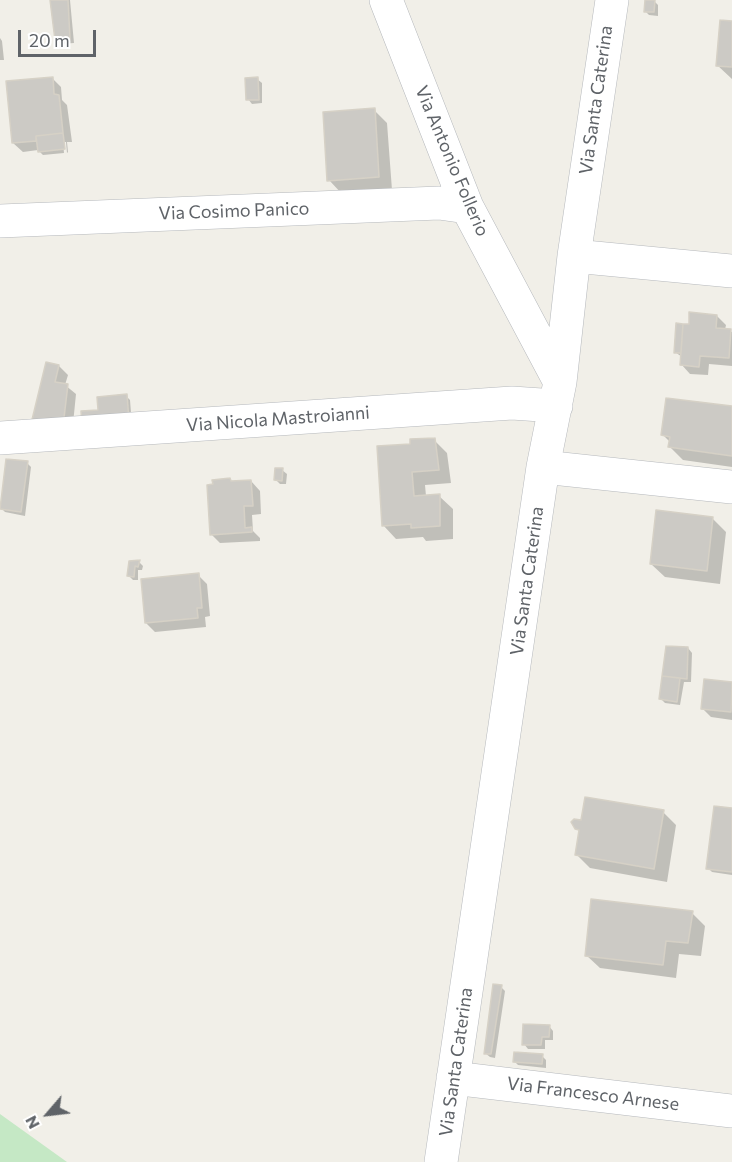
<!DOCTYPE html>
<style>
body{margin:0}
#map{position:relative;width:732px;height:1162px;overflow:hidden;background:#f1efe8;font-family:Commissioner,sans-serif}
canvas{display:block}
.north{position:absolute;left:18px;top:1084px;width:60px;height:60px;-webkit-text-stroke:4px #fff;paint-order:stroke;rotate:242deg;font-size:16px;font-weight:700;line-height:24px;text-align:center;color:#5f6368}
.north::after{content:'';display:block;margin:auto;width:21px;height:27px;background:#5f6368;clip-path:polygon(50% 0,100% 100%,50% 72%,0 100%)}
.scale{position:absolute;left:18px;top:30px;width:78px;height:27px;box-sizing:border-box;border:3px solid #5f6368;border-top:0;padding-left:8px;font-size:18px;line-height:21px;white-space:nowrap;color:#5f6368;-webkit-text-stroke:4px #fff;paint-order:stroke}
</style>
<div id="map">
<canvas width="732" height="1162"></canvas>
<div class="north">N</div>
<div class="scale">20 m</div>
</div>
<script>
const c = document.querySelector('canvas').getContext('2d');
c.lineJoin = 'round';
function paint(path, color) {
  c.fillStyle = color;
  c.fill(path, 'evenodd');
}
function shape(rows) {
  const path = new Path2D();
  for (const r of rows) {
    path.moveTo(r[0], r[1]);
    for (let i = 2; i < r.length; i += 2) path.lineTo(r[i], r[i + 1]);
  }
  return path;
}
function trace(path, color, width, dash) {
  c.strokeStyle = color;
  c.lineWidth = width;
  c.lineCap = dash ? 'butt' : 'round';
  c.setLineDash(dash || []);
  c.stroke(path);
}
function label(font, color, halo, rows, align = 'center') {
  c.font = font + ' Commissioner,sans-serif';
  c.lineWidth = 6;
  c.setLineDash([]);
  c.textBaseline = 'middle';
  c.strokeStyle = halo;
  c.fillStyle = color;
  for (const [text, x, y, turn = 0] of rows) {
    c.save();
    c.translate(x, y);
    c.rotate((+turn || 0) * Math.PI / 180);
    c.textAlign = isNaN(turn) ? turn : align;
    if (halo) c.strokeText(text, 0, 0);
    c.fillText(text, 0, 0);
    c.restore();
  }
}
paint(shape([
 [0,1114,67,1162,0,1162]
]), '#c5e8c5');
paint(shape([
 [52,0,70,0,74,43,61,44,57,39],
 [654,1,658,5,658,16,649,15,645,11],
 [732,22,732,79,717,65],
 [0,38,2,41,4,60,0,60],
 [52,78,61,87,62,100,67,105,72,142,67,142,68,152,67,153,66,142,63,142,64,153,43,155,38,150,23,152,13,143],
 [257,79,262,83,262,103,252,104,248,99],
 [374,110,387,123,392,190,342,194,329,180],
 [717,316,726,325,725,330,732,332,732,366,709,364,708,375,690,374,681,364,682,357,675,352,690,326],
 [47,364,59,366,68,375,65,385,76,394,72,434,40,436],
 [126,396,130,400,132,425,100,411],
 [732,408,732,467,683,460,670,447,671,443,663,435],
 [434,440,447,453,451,483,425,485,426,496,439,496,453,509,453,539,426,541,423,537,396,539,383,525,411,445],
 [27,463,31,467,25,516,5,512,1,508],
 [282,470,287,474,286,484,280,484,276,480],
 [251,481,260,491,261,514,252,515,253,531,260,538,260,541,220,543,211,534,232,483],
 [712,518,726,532,720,584,665,577,651,564],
 [130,562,139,562,143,566,142,570,138,570,138,580,133,580,129,576],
 [198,575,207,584,210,616,205,617,206,627,155,632,146,623],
 [688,648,692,653,691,682,684,682,680,705,665,703,661,699],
 [706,680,732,684,732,720,711,717,702,708],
 [732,810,732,875,712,872,708,868],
 [663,812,676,825,667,882,590,868,577,855,580,832,576,828],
 [692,913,705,926,701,956,679,954,676,978,600,968,586,955],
 [501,987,505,991,495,1058,490,1057,485,1053],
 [549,1026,553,1031,553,1040,545,1040,545,1049,528,1049,524,1044],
 [542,1056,546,1060,546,1068,518,1065,514,1061]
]), '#0003');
const building = shape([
 [50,0,68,0,70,39,55,40,50,0],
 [645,0,655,0,654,12,644,12,645,0],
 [720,20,732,21,732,67,716,66,720,20],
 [53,77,54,94,59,95,63,133,36,136,36,141,12,143,6,81,53,77],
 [258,77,259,100,246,100,245,78,258,77],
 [375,108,379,177,327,181,323,112,375,108],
 [63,133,65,149,38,152,36,136,63,133],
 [689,312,717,315,716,328,731,329,729,358,700,356,699,367,680,365,683,324,689,324,689,312],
 [676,323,683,324,681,353,674,353,676,323],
 [46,362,59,365,55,382,68,384,63,426,30,428,46,362],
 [127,394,129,421,82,425,81,411,98,410,97,397,127,394],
 [666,398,732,406,732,456,668,447,670,437,661,435,666,398],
 [435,438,439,470,412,472,414,496,440,494,440,526,411,528,411,524,382,526,377,446,410,444,410,439,435,438],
 [6,459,28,461,21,512,0,509,6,459],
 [275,468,283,468,282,481,274,480,275,468],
 [230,478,231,481,251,480,253,506,244,506,245,528,252,527,252,532,210,535,207,485,213,484,212,480,230,478],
 [656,510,713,517,707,571,650,564,656,510],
 [140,560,138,567,135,566,134,577,127,576,129,561,140,560],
 [199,573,202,608,197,608,198,618,145,623,141,579,199,573],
 [666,646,688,647,687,679,662,676,666,646],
 [662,676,680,678,677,702,659,699,662,676],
 [704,679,732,682,731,712,701,709,704,679],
 [585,797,664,810,654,869,575,855,579,830,575,829,571,822,574,819,581,820,585,797],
 [714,806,732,808,732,872,706,869,714,806],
 [591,899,693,911,688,943,666,941,663,965,585,956,591,899],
 [493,984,502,985,491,1054,484,1054,493,984],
 [523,1024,550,1025,549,1037,542,1037,541,1045,522,1045,523,1024],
 [514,1052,543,1054,542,1064,513,1062,514,1052]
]);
paint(building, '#cccac5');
trace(building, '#d6d1c6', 1.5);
const minor = shape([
 [386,0,467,207,560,382],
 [0,221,439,203,467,207],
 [574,256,732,271],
 [0,438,512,403,556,406],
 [543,467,732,487],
 [453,1078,732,1111],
 [441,1162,543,467,560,382,574,256,612,0]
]);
trace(minor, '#b5b8bc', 34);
trace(minor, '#fff', 33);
label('18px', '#5f6368', '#fff', [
 ["Via Santa Caterina",596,100,-82],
 ["Via Antonio Follerio",452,161,67],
 ["Via Cosimo Panico",234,211,-2],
 ["Via Nicola Mastroianni",278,419,-4],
 ["Via Santa Caterina",527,581,-82],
 ["Via Santa Caterina",456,1062,-82],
 ["Via Francesco Arnese",593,1094,7]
]);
</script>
